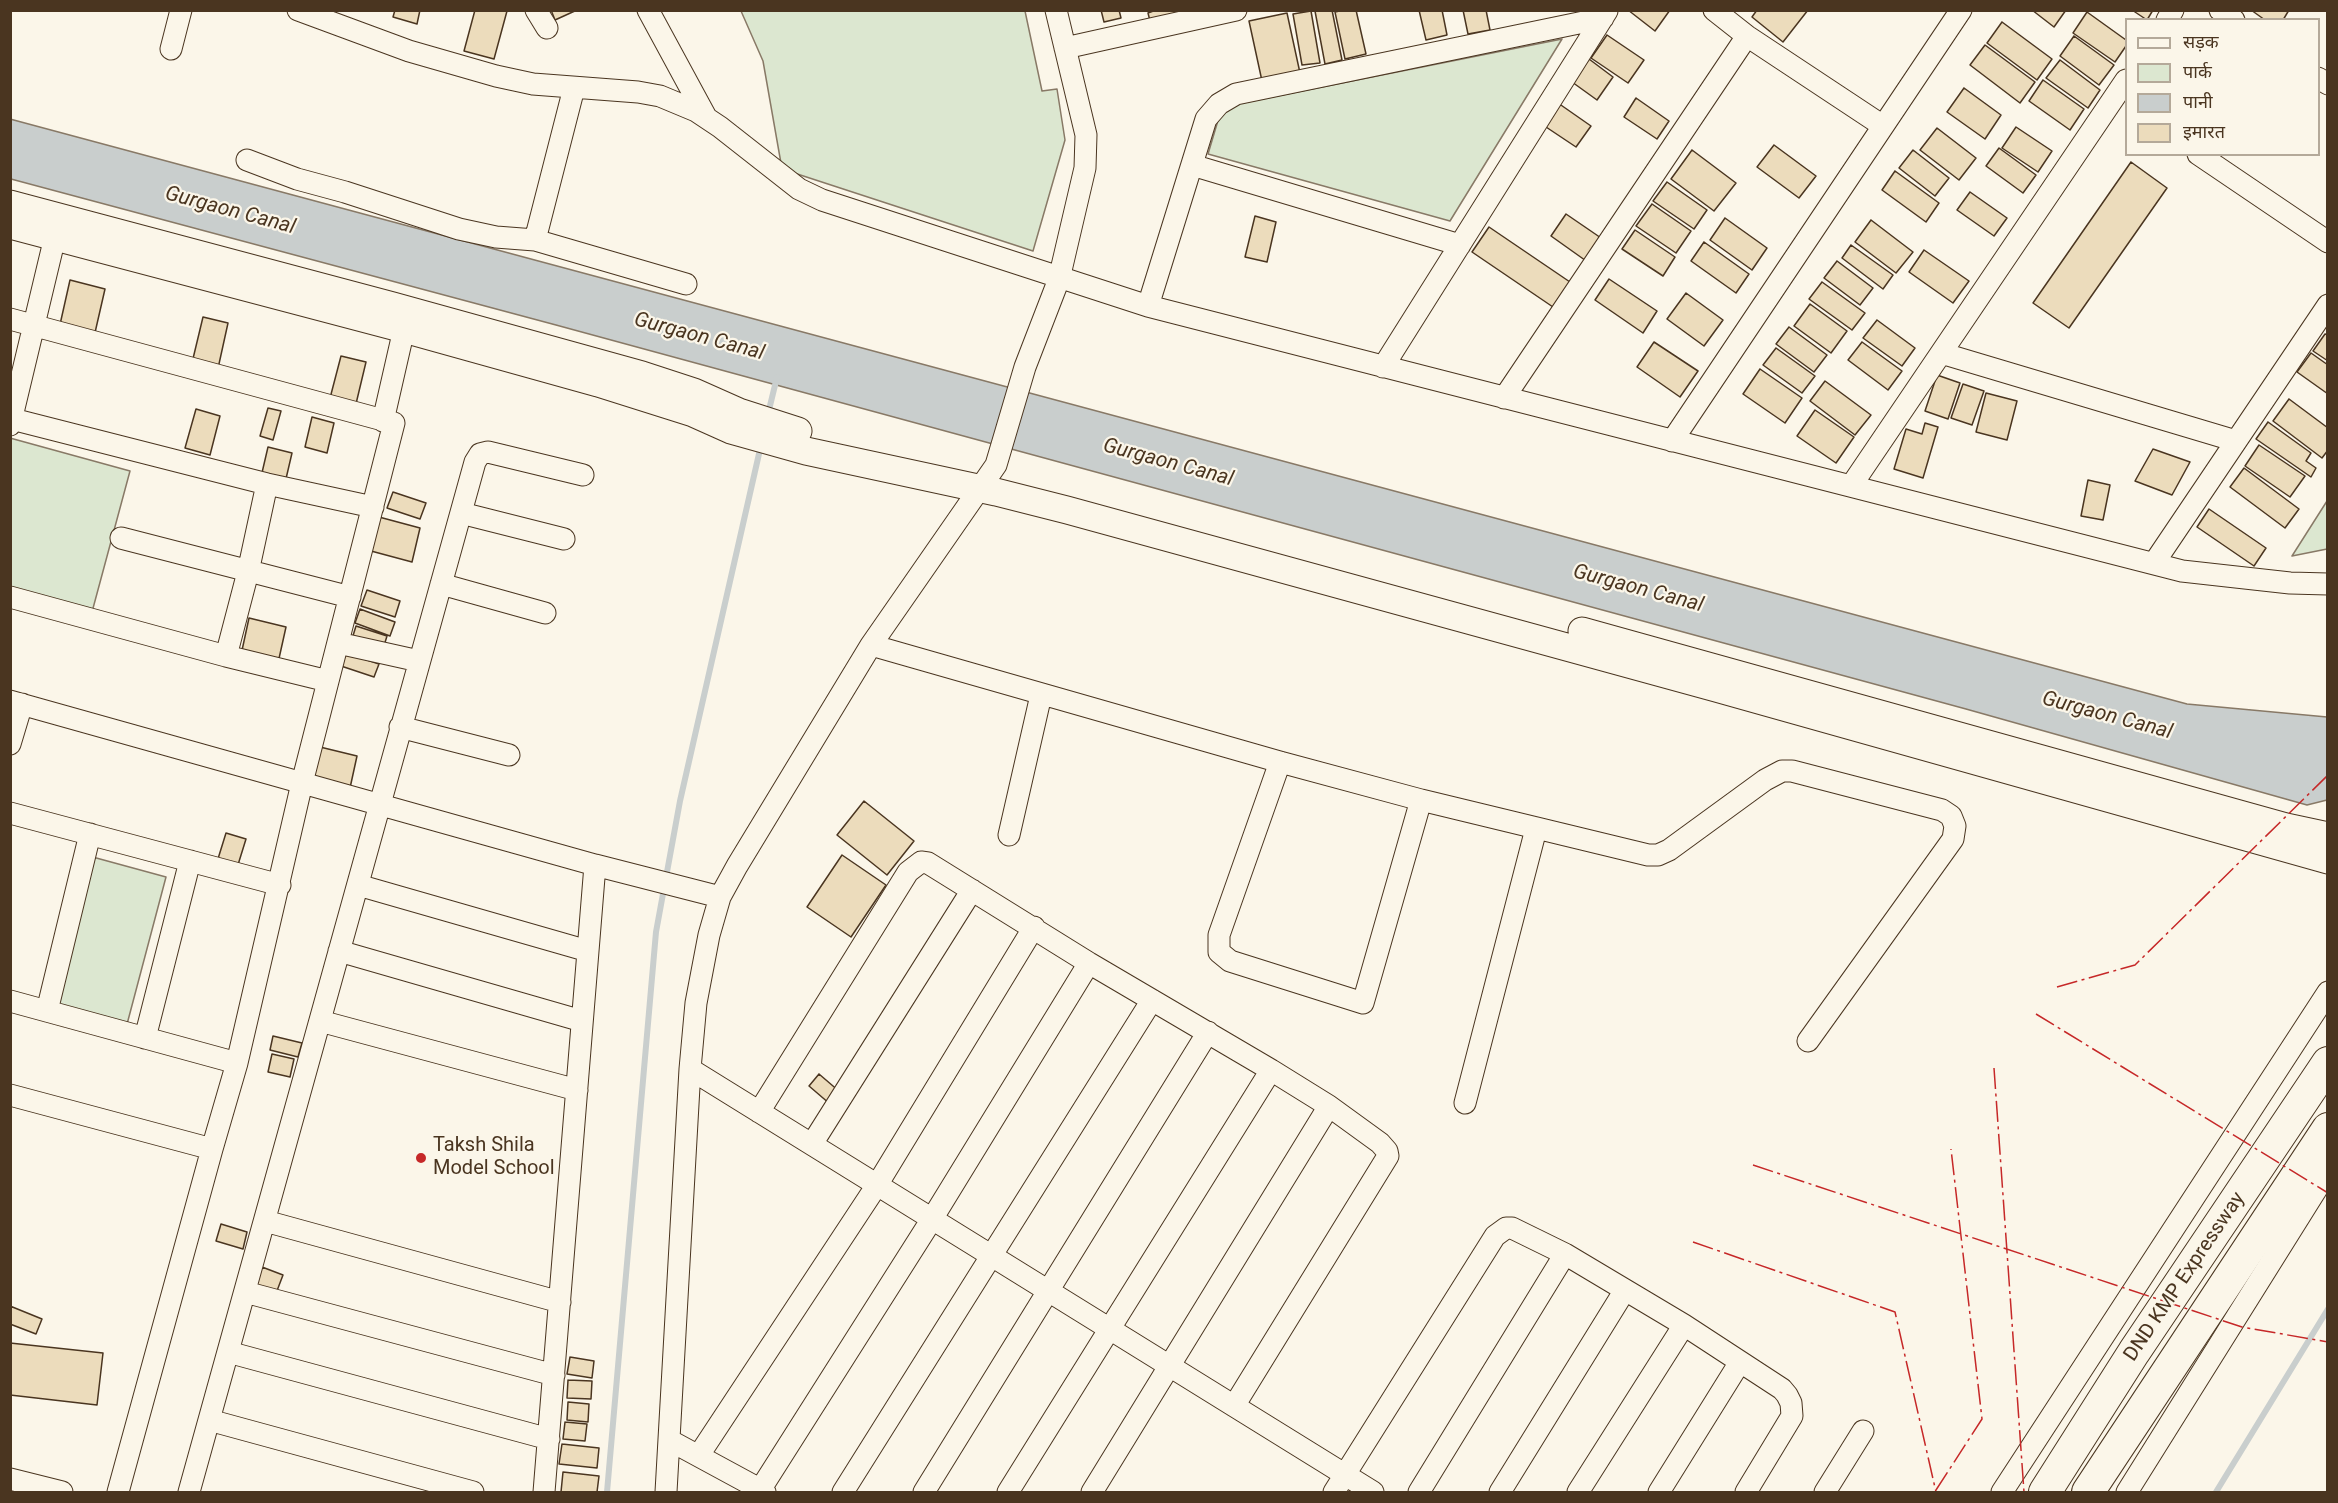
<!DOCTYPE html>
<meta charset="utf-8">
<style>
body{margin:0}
#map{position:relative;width:2338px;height:1503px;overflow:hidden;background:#fbf6e9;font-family:Roboto,"Noto Sans Devanagari",sans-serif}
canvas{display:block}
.frame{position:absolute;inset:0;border:12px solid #4a3520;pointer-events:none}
.legend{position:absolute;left:2125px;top:18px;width:195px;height:138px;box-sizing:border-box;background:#fbf6e9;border:2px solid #b4a999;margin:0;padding:8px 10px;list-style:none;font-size:18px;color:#4a3520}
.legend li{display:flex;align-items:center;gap:12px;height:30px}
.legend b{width:30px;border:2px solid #b4a999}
</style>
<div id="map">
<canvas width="2338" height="1503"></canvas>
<div class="frame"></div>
<ul class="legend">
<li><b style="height:8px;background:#fbf6e9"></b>सड़क</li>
<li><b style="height:16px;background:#dce7d0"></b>पार्क</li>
<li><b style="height:16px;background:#c9cecd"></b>पानी</li>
<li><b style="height:16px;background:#ecdcbc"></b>इमारत</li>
</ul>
</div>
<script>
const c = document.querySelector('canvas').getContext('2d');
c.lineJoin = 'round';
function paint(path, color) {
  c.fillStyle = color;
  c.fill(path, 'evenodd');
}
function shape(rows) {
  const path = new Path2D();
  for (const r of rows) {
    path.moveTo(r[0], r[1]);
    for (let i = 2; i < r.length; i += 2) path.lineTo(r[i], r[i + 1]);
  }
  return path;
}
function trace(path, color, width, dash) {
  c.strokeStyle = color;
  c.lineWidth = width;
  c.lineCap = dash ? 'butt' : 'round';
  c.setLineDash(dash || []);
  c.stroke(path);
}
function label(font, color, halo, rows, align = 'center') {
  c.font = font + ' Roboto,sans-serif';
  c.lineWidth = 4.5;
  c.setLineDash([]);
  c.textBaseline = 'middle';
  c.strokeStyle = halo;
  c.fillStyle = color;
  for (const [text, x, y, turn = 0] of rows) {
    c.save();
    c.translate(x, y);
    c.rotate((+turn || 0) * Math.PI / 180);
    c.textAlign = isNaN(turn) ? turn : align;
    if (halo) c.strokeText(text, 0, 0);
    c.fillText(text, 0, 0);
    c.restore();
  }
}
const green = shape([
 [741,11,1025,11,1042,91,1057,89,1065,140,1033,251,782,169,763,61,741,11],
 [1562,39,1450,221,1208,154,1222,107,1562,39],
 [10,438,130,471,92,612,11,589,10,438],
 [2327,501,2327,549,2292,556,2327,501],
 [89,856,166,877,126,1028,49,1007,89,856]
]);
paint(green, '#dce7d0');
trace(green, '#887966', 1.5);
const water = shape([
 [10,119,2187,704,2327,717,2327,800,2307,805,1966,709,556,325,11,179,10,119]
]);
paint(water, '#c9cecd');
trace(water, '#887966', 1.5);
trace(shape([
 [768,414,777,377],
 [607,1492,656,932,680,801,761,445],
 [2216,1492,2328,1309]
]), '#c9cecd', 6);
const building = shape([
 [395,10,420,10,417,24,393,17,395,10],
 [475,10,507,11,494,59,464,51,475,10],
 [551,10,577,10,555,20,551,10],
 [1101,10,1119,10,1121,18,1104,22,1101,10],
 [1156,10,1176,10,1179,18,1151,25,1148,13,1156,10],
 [1332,10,1342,60,1325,64,1315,11,1332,10],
 [1344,10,1356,10,1366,54,1345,59,1335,12,1344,10],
 [1419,10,1442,10,1447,35,1426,40,1419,10],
 [1463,10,1486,10,1490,30,1468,34,1463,10],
 [1628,10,1670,10,1655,31,1628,10],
 [1757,10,1808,10,1783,42,1752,17,1757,10],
 [2032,10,2066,10,2054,27,2032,10],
 [2132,10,2153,10,2147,20,2132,10],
 [2251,10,2289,10,2283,20,2265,20,2251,10],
 [1311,11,1320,63,1302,65,1293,14,1311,11],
 [2087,12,2126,40,2126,46,2115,62,2073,33,2087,12],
 [1287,13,1300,73,1262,81,1249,21,1287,13],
 [2002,22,2052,59,2037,80,1987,43,2002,22],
 [1607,35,1644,60,1628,83,1591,58,1607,35],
 [2074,36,2114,65,2099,85,2060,56,2074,36],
 [1985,45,2035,82,2020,103,1970,65,1985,45],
 [1589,59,1613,77,1597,100,1572,82,1589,59],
 [2060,60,2100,90,2088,108,2046,78,2060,60],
 [2043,80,2084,109,2070,130,2029,101,2043,80],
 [1964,88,2001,115,1985,139,1947,112,1964,88],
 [1636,98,1669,121,1657,139,1624,117,1636,98],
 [1558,103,1591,126,1576,147,1543,125,1558,103],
 [2016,127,2052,151,2038,172,2002,148,2016,127],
 [1937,128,1976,158,1959,180,1920,150,1937,128],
 [1774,145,1816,176,1799,198,1757,167,1774,145],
 [1999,148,2036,175,2023,193,1986,166,1999,148],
 [1692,150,1736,183,1714,211,1671,179,1692,150],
 [1913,150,1949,178,1935,196,1899,168,1913,150],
 [2131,162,2167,188,2069,328,2033,303,2131,162],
 [1895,171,1939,203,1926,222,1882,190,1895,171],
 [1667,182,1707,210,1694,229,1653,201,1667,182],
 [1970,192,2007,218,1994,236,1957,210,1970,192],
 [1652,204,1691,231,1676,253,1636,226,1652,204],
 [1566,214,1604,240,1589,263,1551,236,1566,214],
 [1255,216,1276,222,1267,262,1245,257,1255,216],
 [1725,218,1767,248,1752,270,1710,240,1725,218],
 [1871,220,1913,252,1896,273,1855,242,1871,220],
 [1489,227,1570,282,1553,307,1472,252,1489,227],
 [1635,230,1675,257,1663,276,1622,249,1635,230],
 [1704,242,1749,274,1736,293,1691,261,1704,242],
 [1851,245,1893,275,1883,289,1842,258,1851,245],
 [1924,250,1969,281,1953,303,1909,272,1924,250],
 [1837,261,1873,288,1860,305,1824,278,1837,261],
 [1609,279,1657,311,1643,333,1595,300,1609,279],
 [70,280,105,289,94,337,59,329,70,280],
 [1822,282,1865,313,1852,330,1809,299,1822,282],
 [1686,293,1723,320,1704,346,1667,319,1686,293],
 [1810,304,1847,331,1831,353,1794,326,1810,304],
 [203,317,228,323,217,373,191,367,203,317],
 [1877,320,1915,348,1902,366,1863,338,1877,320],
 [1789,327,1827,355,1814,372,1776,344,1789,327],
 [2325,334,2328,335,2328,361,2313,351,2325,334],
 [1654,342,1698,371,1680,397,1637,367,1654,342],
 [1862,342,1902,371,1888,390,1848,360,1862,342],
 [1776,348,1815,376,1802,393,1763,365,1776,348],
 [2311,353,2328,365,2328,394,2297,372,2311,353],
 [341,356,366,362,355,408,329,402,341,356],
 [1760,369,1802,398,1785,423,1743,394,1760,369],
 [1937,375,1960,383,1948,419,1925,411,1937,375],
 [1825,381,1871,415,1855,435,1810,401,1825,381],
 [1963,384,1984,391,1972,425,1951,418,1963,384],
 [1986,393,2017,401,2007,440,1976,432,1986,393],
 [2289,399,2328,428,2328,450,2322,458,2273,421,2289,399],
 [268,408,281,411,273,440,260,436,268,408],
 [196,409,220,416,210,455,185,448,196,409],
 [1815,410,1854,437,1836,463,1797,436,1815,410],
 [312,417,334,423,327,453,305,447,312,417],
 [2268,422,2311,453,2306,461,2316,468,2311,477,2256,439,2268,422],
 [1925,423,1938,427,1923,478,1894,469,1906,429,1922,434,1925,423],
 [2259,445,2305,476,2290,497,2245,466,2259,445],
 [268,447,292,453,285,483,261,477,268,447],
 [2153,449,2190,462,2172,495,2135,481,2153,449],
 [2244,468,2299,509,2285,528,2230,487,2244,468],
 [2088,480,2110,485,2103,520,2081,516,2088,480],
 [393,492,426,503,420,519,387,508,393,492],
 [2209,509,2266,548,2254,566,2197,527,2209,509],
 [379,517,420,528,412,562,371,551,379,517],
 [367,590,400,601,395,617,361,606,367,590],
 [360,609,395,622,390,636,355,623,360,609],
 [249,618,286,627,278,663,241,655,249,618],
 [356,626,387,636,383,649,352,639,356,626],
 [346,653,379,664,374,677,341,666,346,653],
 [320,747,357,756,350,788,313,778,320,747],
 [864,801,914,841,887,875,837,835,864,801],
 [226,833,246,839,237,868,217,862,226,833],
 [842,855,886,885,851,937,807,907,842,855],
 [273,1036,302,1043,298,1057,270,1050,273,1036],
 [272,1054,294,1059,290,1077,268,1072,272,1054],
 [819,1074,840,1092,830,1104,809,1086,819,1074],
 [221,1224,247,1232,243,1249,216,1241,221,1224],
 [262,1267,283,1275,275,1296,254,1288,262,1267],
 [10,1306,42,1319,36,1334,10,1324,10,1306],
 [10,1343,103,1353,97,1405,10,1395,10,1343],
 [570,1357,594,1361,592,1378,567,1374,570,1357],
 [568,1380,592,1381,591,1399,567,1398,568,1380],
 [568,1402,589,1404,588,1422,567,1420,568,1402],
 [565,1422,587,1424,585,1441,563,1439,565,1422],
 [562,1444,599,1448,597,1468,559,1464,562,1444],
 [563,1472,599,1476,597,1492,561,1492,563,1472]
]);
paint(building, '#ecdcbc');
trace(building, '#4a3520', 1.5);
const minor = shape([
 [298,10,409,51,496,76,533,84,638,92,660,96,696,111,720,127,799,189,822,200,1148,306,2182,571,2290,583,2328,584],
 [536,10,547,28],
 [648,10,706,117],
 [1714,10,1747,36,1883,126],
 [2220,10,2234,20],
 [2167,20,2173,10],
 [1065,48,1236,10],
 [171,49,181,10],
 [2318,78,2328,84],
 [2198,154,2328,242],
 [247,160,297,179,345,192,459,229,496,237,535,240,574,88],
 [1192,165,1460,245],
 [535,240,686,284],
 [1148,306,1206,119,1219,104,1236,94,1603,18],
 [10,319,394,423,302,783,237,1063,212,1149,118,1492],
 [1941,353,2236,441],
 [1383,367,1607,11],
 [1504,398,1747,36],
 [12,419,267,484,373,507],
 [383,421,404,329],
 [10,425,55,237],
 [1672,441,1961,10],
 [1851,486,2126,80],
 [461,513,564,539],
 [121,538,350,597],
 [2154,563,2328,305],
 [441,584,545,613],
 [10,597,226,656,328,681],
 [338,643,419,661],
 [871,645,1280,762,1421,800,1648,855,1658,855,1669,850,1765,780,1782,771,1792,771,1942,810,1951,816,1955,826,1953,839,1808,1041],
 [226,656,248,572,267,484],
 [10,701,595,865,720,897],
 [400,727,509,755],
 [10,744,22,704],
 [1280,762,1219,935,1219,952,1230,961,1363,1003,1421,800],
 [10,813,280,885],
 [1009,835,1041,695],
 [358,885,588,951],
 [339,951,582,1021],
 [10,1001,237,1063],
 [47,1011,90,834],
 [320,1021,577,1090],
 [145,1038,190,861],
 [690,1069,1373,1492],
 [10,1095,212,1149],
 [1465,1103,1536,829],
 [759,1112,908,872,921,862,928,863,1089,963,1271,1070,1329,1106,1380,1143,1387,1151,1388,1156,1234,1406],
 [812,1144,972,890],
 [265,1221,560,1302],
 [245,1292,554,1375],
 [228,1352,549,1439],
 [209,1420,473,1492],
 [669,1440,765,1492],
 [699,1455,877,1185,1034,927],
 [10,1479,62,1492],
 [760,1490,932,1219,1089,963],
 [189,1492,475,462,480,454,488,452,583,475],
 [544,1492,595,865],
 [666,1492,690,1069,696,1003,709,935,720,897,737,866,871,645,996,465,1025,367,1059,279,1085,168,1086,135,1056,10],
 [843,1492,1152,1000],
 [924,1492,1208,1032],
 [1008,1492,1271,1070],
 [1092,1492,1329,1106],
 [1334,1492,1495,1236,1506,1228,1512,1228,1565,1254,1684,1325,1782,1389,1787,1395,1791,1403,1792,1416,1746,1492],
 [1419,1492,1565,1254],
 [1500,1492,1625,1290],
 [1578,1492,1684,1325],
 [1659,1492,1740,1362],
 [1825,1492,1863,1431],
 [2002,1492,2328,992],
 [2127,1492,2328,1171]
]);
const major = shape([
 [10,204,393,306,642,375,694,392,739,412,798,431],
 [10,225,404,329,598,383,693,413,731,430,806,451,996,492,1067,510,1716,688,2328,860],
 [1582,631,2286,827,2328,836]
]);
const highway = shape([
 [2045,1492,2134,1352,2328,1063],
 [2088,1492,2328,1129]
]);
trace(minor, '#4a3520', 23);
trace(major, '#4a3520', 29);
trace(highway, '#4a3520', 34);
trace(minor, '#fbf6e9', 21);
trace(major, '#fbf6e9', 27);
trace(highway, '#fbf6e9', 32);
trace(shape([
 [2057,987,2135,965,2328,775],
 [2036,1014,2328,1193],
 [1994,1068,2024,1492],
 [1753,1165,2242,1327,2328,1342],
 [1693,1242,1895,1312,1936,1492],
 [1936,1490,1982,1419,1951,1149]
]), '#c62828', 1.5, [21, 4.5, 3, 4.5]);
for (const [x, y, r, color] of [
 [421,1158,6,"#c62828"]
]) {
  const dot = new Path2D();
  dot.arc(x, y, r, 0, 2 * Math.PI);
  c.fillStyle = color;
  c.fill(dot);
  trace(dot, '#fbf6e9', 2);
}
label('20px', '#4a3520', '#fbf6e9', [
 ["Taksh Shila",433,1146],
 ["Model School",433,1169]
], 'left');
label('20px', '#4a3520', '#fbf6e9', [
 ["DND KMP Expressway",2185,1277,-56]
]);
label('italic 21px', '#4a3520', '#fbf6e9', [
 ["Gurgaon Canal",230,211,15],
 ["Gurgaon Canal",699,337,15],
 ["Gurgaon Canal",1168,463,15],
 ["Gurgaon Canal",1638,589,15],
 ["Gurgaon Canal",2107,716,15]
]);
</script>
